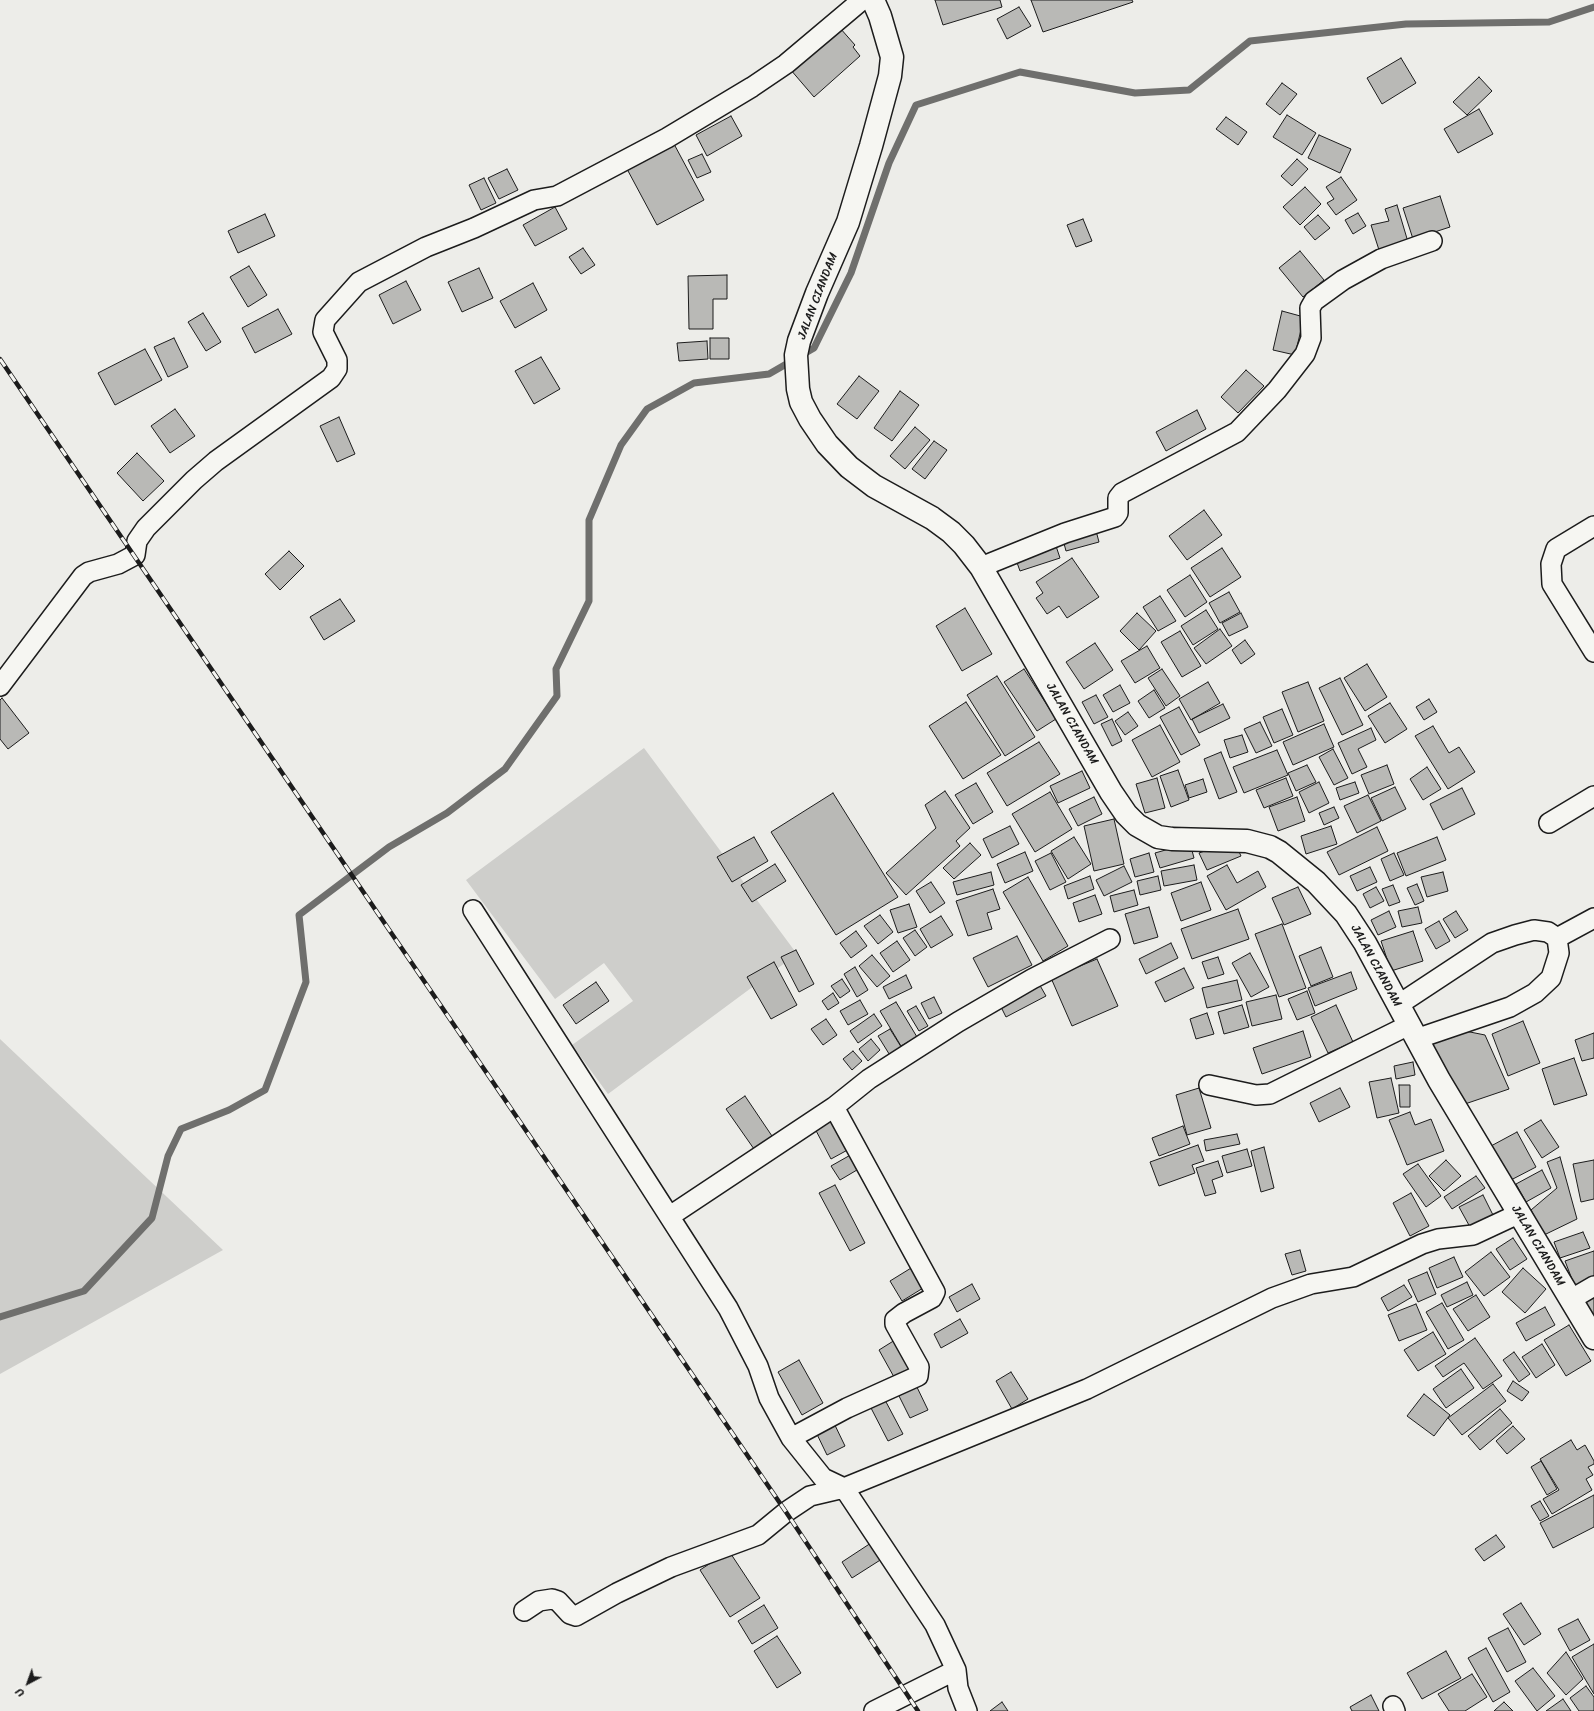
<!DOCTYPE html>
<style>
body{margin:0}
#map{position:relative;width:1594px;height:1711px;overflow:hidden;background:#edede9;font-family:Sriracha,sans-serif}
canvas{display:block}
.north{position:absolute;left:8px;top:1663px;width:40px;height:40px;-webkit-text-stroke:3px #f6f6f2;paint-order:stroke;rotate:221deg;font-size:11px;font-weight:700;line-height:16px;text-align:center;color:#1c1c1c}
.north::after{content:'';display:block;margin:auto;width:14px;height:18px;background:#1c1c1c;clip-path:polygon(50% 0,100% 100%,50% 72%,0 100%)}
</style>
<div id="map">
<canvas width="1594" height="1711"></canvas>
<div class="north">U</div>
</div>
<script>
const c = document.querySelector('canvas').getContext('2d');
c.lineJoin = 'round';
function paint(path, color) {
  c.fillStyle = color;
  c.fill(path, 'evenodd');
}
function shape(rows) {
  const path = new Path2D();
  for (const r of rows) {
    path.moveTo(r[0], r[1]);
    for (let i = 2; i < r.length; i += 2) path.lineTo(r[i], r[i + 1]);
  }
  return path;
}
function trace(path, color, width, dash) {
  c.strokeStyle = color;
  c.lineWidth = width;
  c.lineCap = dash ? 'butt' : 'round';
  c.setLineDash(dash || []);
  c.stroke(path);
}
function label(font, color, halo, rows, align = 'center') {
  c.font = font + ' Sriracha,sans-serif';
  c.lineWidth = 4;
  c.setLineDash([]);
  c.textBaseline = 'middle';
  c.strokeStyle = halo;
  c.fillStyle = color;
  for (const [text, x, y, turn = 0] of rows) {
    c.save();
    c.translate(x, y);
    c.rotate((+turn || 0) * Math.PI / 180);
    c.textAlign = isNaN(turn) ? turn : align;
    if (halo) c.strokeText(text, 0, 0);
    c.fillText(text, 0, 0);
    c.restore();
  }
}
paint(shape([
 [644,748,797,954,608,1094,572,1045,633,1001,604,963,555,999,466,880],
 [0,1039,223,1250,0,1374]
]), '#cececb');
trace(shape([
 [0,1317,84,1291,152,1218,168,1156,181,1129,229,1110,265,1090,306,982,299,915,389,847,447,813,505,769,557,696,556,669,589,601,589,520,621,445,647,409,694,383,769,374,814,348,851,273,889,163,916,105,1020,72,1135,93,1189,90,1250,41,1406,24,1549,22,1594,7]
]), '#6f6f6d', 7);
const building = shape([
 [935,0,1000,0,1002,7,943,25,935,0],
 [1031,0,1132,0,1133,2,1043,32,1031,0],
 [1019,7,1031,26,1007,39,997,19,1019,7],
 [840,28,855,45,853,47,860,56,814,97,790,69,840,28],
 [1401,58,1416,83,1382,104,1367,78,1401,58],
 [1479,77,1492,91,1467,115,1453,102,1479,77],
 [1282,83,1297,94,1280,115,1266,104,1282,83],
 [1479,109,1493,134,1458,153,1444,129,1479,109],
 [1287,115,1316,133,1302,155,1273,137,1287,115],
 [731,116,742,136,707,156,696,135,731,116],
 [1226,117,1247,132,1238,145,1216,129,1226,117],
 [1319,135,1351,149,1340,173,1308,158,1319,135],
 [674,144,704,200,657,225,627,169,674,144],
 [702,154,711,172,697,178,688,160,702,154],
 [1297,159,1308,169,1292,186,1281,176,1297,159],
 [507,169,518,190,499,199,488,178,507,169],
 [1341,177,1357,200,1336,215,1327,203,1334,199,1326,187,1341,177],
 [484,178,496,203,481,210,469,185,484,178],
 [1305,187,1321,204,1300,225,1283,207,1305,187],
 [1440,196,1450,227,1413,239,1403,208,1440,196],
 [1397,205,1408,242,1379,250,1371,225,1389,221,1385,209,1397,205],
 [555,207,567,229,535,246,523,225,555,207],
 [1358,213,1366,226,1353,234,1345,220,1358,213],
 [265,214,275,236,238,253,228,231,265,214],
 [1318,215,1330,228,1315,240,1304,227,1318,215],
 [1083,219,1092,241,1076,247,1067,225,1083,219],
 [583,248,595,265,581,274,569,257,583,248],
 [1300,251,1324,280,1303,297,1279,268,1300,251],
 [249,266,267,295,248,307,230,277,249,266],
 [479,268,493,298,462,312,448,282,479,268],
 [727,275,727,299,713,299,713,329,689,329,688,276,727,275],
 [406,281,421,310,393,324,379,295,406,281],
 [533,283,547,310,515,328,500,301,533,283],
 [278,309,292,334,255,353,242,328,278,309],
 [1282,311,1304,317,1295,355,1273,350,1282,311],
 [203,313,221,342,206,351,188,322,203,313],
 [174,338,188,367,168,377,154,347,174,338],
 [710,338,729,338,729,359,710,359,710,338],
 [707,341,708,359,679,361,677,343,707,341],
 [145,349,162,380,115,405,98,373,145,349],
 [541,357,560,389,534,404,515,371,541,357],
 [1246,370,1264,386,1238,413,1221,397,1246,370],
 [859,376,879,391,857,419,837,404,859,376],
 [900,391,919,405,892,441,874,428,900,391],
 [175,409,195,436,170,453,151,426,175,409],
 [1197,410,1206,429,1166,451,1156,432,1197,410],
 [339,417,355,454,337,462,320,426,339,417],
 [915,427,930,440,905,469,890,456,915,427],
 [934,441,947,450,925,479,912,469,934,441],
 [137,453,164,481,143,501,117,473,137,453],
 [1204,510,1222,535,1187,560,1169,536,1204,510],
 [1095,527,1099,542,1066,551,1062,536,1095,527],
 [1055,543,1060,558,1020,571,1015,557,1055,543],
 [1222,548,1241,577,1210,597,1191,568,1222,548],
 [289,551,304,566,280,590,265,574,289,551],
 [1072,558,1099,597,1067,618,1059,606,1047,614,1036,598,1043,593,1036,582,1072,558],
 [1190,575,1207,602,1185,617,1167,590,1190,575],
 [1229,592,1240,612,1220,623,1209,603,1229,592],
 [1160,596,1176,621,1158,631,1143,607,1160,596],
 [340,599,355,621,324,640,310,617,340,599],
 [965,608,992,654,962,671,936,626,965,608],
 [1206,610,1218,629,1193,645,1181,626,1206,610],
 [1137,613,1156,631,1139,650,1120,631,1137,613],
 [1241,613,1248,627,1229,636,1222,623,1241,613],
 [1220,629,1232,646,1206,664,1194,648,1220,629],
 [1180,631,1201,666,1182,677,1161,642,1180,631],
 [1245,640,1255,654,1241,664,1232,650,1245,640],
 [1095,643,1113,670,1084,689,1066,662,1095,643],
 [1147,646,1160,668,1135,683,1121,661,1147,646],
 [1367,664,1387,697,1365,711,1344,678,1367,664],
 [1024,669,1056,719,1037,731,1004,682,1024,669],
 [1162,669,1180,696,1166,706,1148,678,1162,669],
 [997,676,1035,737,1005,756,967,695,997,676],
 [1340,678,1363,725,1342,735,1319,688,1340,678],
 [1208,682,1220,703,1191,720,1179,699,1208,682],
 [1308,682,1324,721,1298,732,1282,692,1308,682],
 [1120,685,1130,703,1113,712,1103,695,1120,685],
 [1154,690,1165,708,1149,718,1138,701,1154,690],
 [1096,695,1108,717,1094,724,1082,702,1096,695],
 [2,698,29,733,8,749,0,739,0,700,2,698],
 [1429,699,1437,712,1424,720,1416,707,1429,699],
 [966,702,1001,755,963,779,929,726,966,702],
 [1390,703,1407,729,1385,743,1368,716,1390,703],
 [1223,704,1230,718,1199,733,1192,719,1223,704],
 [1179,707,1200,745,1181,755,1160,717,1179,707],
 [1282,709,1293,735,1274,743,1263,717,1282,709],
 [1128,712,1138,726,1125,735,1115,721,1128,712],
 [1112,719,1122,741,1112,746,1101,724,1112,719],
 [1260,722,1272,746,1256,753,1244,729,1260,722],
 [1324,724,1334,747,1293,765,1283,742,1324,724],
 [1160,725,1180,762,1152,777,1132,740,1160,725],
 [1433,726,1449,753,1459,747,1475,772,1448,789,1415,736,1433,726],
 [1371,728,1376,740,1358,749,1367,767,1352,774,1338,743,1371,728],
 [1242,735,1248,752,1230,758,1224,740,1242,735],
 [1039,742,1060,774,1007,806,987,773,1039,742],
 [1333,749,1348,778,1334,785,1319,757,1333,749],
 [1277,750,1288,775,1244,793,1233,767,1277,750],
 [1221,752,1237,792,1219,799,1204,759,1221,752],
 [1307,765,1316,782,1296,791,1288,773,1307,765],
 [1387,765,1394,784,1369,794,1361,775,1387,765],
 [1427,767,1441,789,1423,800,1410,779,1427,767],
 [1178,770,1189,800,1171,807,1160,776,1178,770],
 [1082,771,1090,788,1058,803,1050,786,1082,771],
 [1157,778,1165,808,1145,813,1136,784,1157,778],
 [1286,778,1293,796,1264,808,1256,790,1286,778],
 [1203,779,1207,792,1189,798,1185,785,1203,779],
 [1319,782,1329,803,1309,813,1299,792,1319,782],
 [1355,782,1359,793,1340,800,1336,788,1355,782],
 [976,783,993,812,973,824,955,795,976,783],
 [1395,787,1406,809,1382,821,1371,798,1395,787],
 [1462,788,1475,814,1443,830,1430,804,1462,788],
 [945,791,970,828,956,841,960,846,906,895,886,873,936,828,925,805,945,791],
 [1050,792,1072,829,1035,852,1012,814,1050,792],
 [833,793,898,897,836,935,771,832,833,793],
 [1368,795,1381,821,1357,833,1344,806,1368,795],
 [1094,797,1102,814,1078,826,1069,809,1094,797],
 [1297,797,1305,821,1278,831,1269,807,1297,797],
 [1334,807,1339,818,1324,825,1319,813,1334,807],
 [1114,819,1124,864,1094,871,1084,826,1114,819],
 [1010,826,1019,844,992,858,983,839,1010,826],
 [1331,826,1337,844,1306,854,1301,836,1331,826],
 [1377,827,1388,851,1339,875,1327,852,1377,827],
 [754,837,768,861,732,882,717,857,754,837],
 [1074,837,1091,864,1068,879,1051,851,1074,837],
 [1437,837,1446,860,1406,876,1397,853,1437,837],
 [1234,841,1241,856,1207,870,1199,853,1234,841],
 [970,843,981,855,954,879,943,868,970,843],
 [1190,843,1194,858,1160,868,1155,853,1190,843],
 [1025,852,1033,871,1005,883,997,864,1025,852],
 [1051,853,1066,882,1050,890,1035,861,1051,853],
 [1149,853,1154,872,1135,877,1130,859,1149,853],
 [1394,853,1404,875,1390,881,1381,859,1394,853],
 [775,864,786,881,752,902,741,885,775,864],
 [1194,865,1197,880,1164,886,1161,871,1194,865],
 [1227,865,1237,883,1258,871,1266,887,1226,910,1207,876,1227,865],
 [1124,866,1132,882,1104,896,1096,880,1124,866],
 [1370,867,1377,882,1357,891,1350,876,1370,867],
 [991,872,994,885,957,895,953,882,991,872],
 [1443,872,1448,891,1427,897,1421,877,1443,872],
 [1090,876,1094,889,1068,899,1064,886,1090,876],
 [1158,876,1161,890,1140,895,1137,881,1158,876],
 [1028,877,1068,946,1043,961,1003,892,1028,877],
 [931,882,945,903,930,913,916,891,931,882],
 [1201,882,1211,910,1181,921,1171,893,1201,882],
 [1417,884,1424,901,1415,905,1407,888,1417,884],
 [1393,885,1400,902,1389,906,1382,889,1393,885],
 [1298,887,1311,914,1284,925,1272,898,1298,887],
 [1376,887,1384,901,1370,908,1363,894,1376,887],
 [993,889,1000,909,987,913,992,929,968,936,956,901,993,889],
 [1134,890,1138,905,1114,912,1110,896,1134,890],
 [1095,895,1102,914,1079,922,1073,903,1095,895],
 [909,904,917,927,898,933,890,910,909,904],
 [1149,907,1158,937,1134,944,1125,914,1149,907],
 [1418,907,1422,923,1402,927,1398,911,1418,907],
 [1238,909,1249,939,1192,959,1181,929,1238,909],
 [1389,911,1396,927,1378,935,1371,920,1389,911],
 [1456,911,1468,930,1455,938,1443,919,1456,911],
 [880,915,893,932,878,944,864,926,880,915],
 [941,916,953,935,931,948,920,929,941,916],
 [1439,921,1450,941,1436,949,1425,929,1439,921],
 [1282,924,1306,988,1279,997,1255,934,1282,924],
 [915,930,927,947,915,956,903,938,915,930],
 [856,931,867,946,851,958,840,943,856,931],
 [1413,931,1423,961,1391,971,1381,941,1413,931],
 [1017,936,1032,965,988,987,973,958,1017,936],
 [897,941,910,960,893,972,880,953,897,941],
 [1171,943,1178,958,1146,974,1139,959,1171,943],
 [1321,947,1333,977,1311,986,1299,956,1321,947],
 [796,950,814,984,799,992,781,957,796,950],
 [1250,953,1269,987,1251,997,1232,963,1250,953],
 [872,955,890,976,877,987,859,966,872,955],
 [1218,957,1224,974,1208,979,1202,962,1218,957],
 [1097,959,1118,1006,1072,1026,1051,978,1097,959],
 [774,962,797,1005,771,1019,747,977,774,962],
 [855,967,868,990,857,997,844,974,855,967],
 [1184,968,1194,988,1165,1002,1155,982,1184,968],
 [1351,972,1357,989,1315,1006,1308,988,1351,972],
 [906,975,912,988,889,999,883,987,906,975],
 [842,979,850,991,840,998,831,986,842,979],
 [1237,980,1242,1000,1207,1008,1202,988,1237,980],
 [596,982,609,1001,576,1024,563,1005,596,982],
 [1038,982,1046,996,1006,1017,999,1003,1038,982],
 [1307,991,1315,1013,1297,1020,1288,999,1307,991],
 [833,993,839,1003,828,1010,822,1001,833,993],
 [1276,995,1282,1019,1252,1026,1246,1002,1276,995],
 [934,997,942,1013,929,1019,921,1003,934,997],
 [860,1000,868,1014,848,1025,840,1011,860,1000],
 [896,1002,917,1037,901,1046,880,1011,896,1002],
 [1242,1005,1249,1027,1224,1034,1218,1012,1242,1005],
 [1336,1005,1353,1042,1328,1053,1311,1017,1336,1005],
 [916,1006,928,1026,919,1031,907,1011,916,1006],
 [1207,1013,1214,1034,1196,1039,1190,1019,1207,1013],
 [874,1014,882,1026,858,1043,850,1031,874,1014],
 [826,1019,837,1035,823,1045,811,1029,826,1019],
 [1523,1021,1540,1063,1508,1076,1492,1034,1523,1021],
 [1450,1028,1485,1035,1509,1089,1459,1106,1423,1036,1450,1028],
 [890,1029,903,1050,891,1057,878,1036,890,1029],
 [1303,1031,1311,1057,1262,1074,1253,1048,1303,1031],
 [1594,1033,1594,1058,1582,1061,1575,1040,1594,1033],
 [871,1039,880,1050,868,1061,859,1049,871,1039],
 [853,1051,862,1061,852,1070,843,1059,853,1051],
 [1574,1058,1587,1095,1554,1105,1542,1069,1574,1058],
 [1413,1062,1415,1075,1396,1079,1394,1066,1413,1062],
 [1391,1078,1399,1113,1377,1118,1369,1082,1391,1078],
 [1399,1085,1410,1085,1410,1107,1400,1107,1399,1085],
 [1199,1088,1211,1128,1187,1135,1176,1095,1199,1088],
 [1340,1088,1350,1107,1319,1122,1310,1103,1340,1088],
 [745,1096,772,1136,754,1149,726,1109,745,1096],
 [1410,1112,1415,1125,1431,1119,1444,1151,1407,1165,1389,1120,1410,1112],
 [835,1113,853,1147,831,1159,813,1125,835,1113],
 [1541,1120,1559,1147,1542,1158,1524,1130,1541,1120],
 [1183,1126,1190,1144,1159,1156,1152,1138,1183,1126],
 [1517,1132,1536,1167,1509,1181,1491,1146,1517,1132],
 [1237,1134,1240,1144,1206,1151,1204,1140,1237,1134],
 [1198,1145,1204,1161,1192,1165,1195,1173,1159,1186,1150,1162,1198,1145],
 [1264,1147,1274,1188,1261,1192,1251,1151,1264,1147],
 [1247,1149,1252,1166,1227,1173,1222,1156,1247,1149],
 [854,1153,862,1167,840,1180,831,1166,854,1153],
 [1560,1157,1577,1219,1544,1235,1531,1210,1557,1188,1547,1162,1560,1157],
 [1446,1160,1461,1176,1444,1191,1429,1176,1446,1160],
 [1594,1160,1594,1199,1581,1202,1573,1164,1594,1160],
 [1218,1161,1223,1176,1212,1180,1216,1193,1205,1196,1196,1168,1218,1161],
 [1418,1164,1441,1196,1426,1207,1403,1174,1418,1164],
 [1542,1170,1551,1188,1526,1202,1516,1184,1542,1170],
 [1476,1176,1485,1188,1452,1209,1444,1197,1476,1176],
 [835,1185,865,1243,850,1251,819,1193,835,1185],
 [1411,1193,1429,1226,1410,1236,1393,1203,1411,1193],
 [1483,1195,1493,1215,1470,1227,1459,1207,1483,1195],
 [1583,1232,1590,1248,1560,1258,1554,1242,1583,1232],
 [1513,1238,1527,1259,1510,1270,1496,1249,1513,1238],
 [1300,1250,1306,1271,1292,1275,1285,1254,1300,1250],
 [1594,1251,1594,1280,1575,1287,1565,1261,1594,1251],
 [1491,1252,1510,1277,1484,1296,1465,1272,1491,1252],
 [1454,1257,1463,1277,1437,1288,1429,1268,1454,1257],
 [916,1265,928,1285,902,1301,890,1281,916,1265],
 [1523,1268,1546,1289,1525,1313,1502,1292,1523,1268],
 [1427,1272,1436,1294,1418,1302,1408,1280,1427,1272],
 [1467,1282,1473,1295,1447,1307,1441,1295,1467,1282],
 [972,1284,980,1299,957,1312,949,1297,972,1284],
 [1404,1285,1412,1297,1388,1311,1381,1298,1404,1285],
 [1594,1293,1594,1315,1590,1317,1581,1300,1594,1293],
 [1476,1295,1490,1317,1468,1331,1453,1309,1476,1295],
 [1442,1303,1464,1340,1448,1349,1426,1312,1442,1303],
 [1416,1304,1427,1330,1399,1341,1388,1315,1416,1304],
 [1545,1307,1555,1325,1526,1341,1516,1323,1545,1307],
 [960,1319,968,1333,941,1348,934,1334,960,1319],
 [1569,1325,1591,1361,1566,1376,1544,1340,1569,1325],
 [1433,1332,1446,1354,1418,1371,1404,1350,1433,1332],
 [1475,1338,1502,1376,1483,1389,1464,1363,1443,1377,1435,1366,1475,1338],
 [895,1340,911,1368,894,1377,879,1350,895,1340],
 [1542,1344,1555,1365,1536,1378,1522,1357,1542,1344],
 [1514,1352,1530,1374,1519,1382,1503,1360,1514,1352],
 [799,1360,823,1403,802,1415,778,1372,799,1360],
 [1461,1369,1474,1388,1446,1408,1433,1389,1461,1369],
 [1011,1372,1028,1399,1012,1409,996,1381,1011,1372],
 [914,1381,928,1410,910,1418,896,1390,914,1381],
 [1513,1381,1529,1392,1522,1401,1507,1391,1513,1381],
 [1493,1384,1506,1401,1462,1435,1448,1418,1493,1384],
 [1424,1394,1450,1415,1434,1436,1407,1416,1424,1394],
 [885,1400,903,1434,888,1441,871,1408,885,1400],
 [1500,1409,1512,1423,1480,1450,1468,1436,1500,1409],
 [831,1417,845,1446,827,1455,813,1426,831,1417],
 [1513,1426,1525,1439,1507,1454,1496,1441,1513,1426],
 [1571,1440,1577,1450,1585,1445,1594,1461,1594,1464,1588,1467,1593,1475,1586,1479,1592,1490,1552,1514,1543,1499,1559,1490,1540,1459,1571,1440],
 [1541,1461,1557,1489,1547,1495,1531,1467,1541,1461],
 [1594,1495,1594,1527,1553,1548,1540,1523,1594,1495],
 [1540,1501,1549,1516,1540,1521,1531,1506,1540,1501],
 [1496,1535,1505,1547,1484,1561,1475,1549,1496,1535],
 [874,1541,885,1557,852,1578,842,1562,874,1541],
 [729,1551,760,1598,730,1617,700,1570,729,1551],
 [1521,1603,1541,1634,1524,1645,1503,1614,1521,1603],
 [764,1605,778,1628,752,1644,738,1621,764,1605],
 [1578,1619,1590,1640,1570,1651,1558,1629,1578,1619],
 [1508,1628,1526,1662,1507,1672,1488,1638,1508,1628],
 [777,1636,801,1673,777,1688,754,1651,777,1636],
 [1594,1644,1594,1694,1572,1657,1594,1644],
 [1486,1648,1510,1692,1493,1702,1468,1658,1486,1648],
 [1446,1651,1461,1678,1422,1699,1407,1673,1446,1651],
 [1566,1652,1583,1679,1566,1695,1547,1673,1566,1652],
 [1533,1668,1555,1696,1537,1711,1515,1681,1533,1668],
 [1472,1674,1487,1697,1465,1711,1449,1711,1438,1694,1472,1674],
 [1586,1686,1594,1697,1594,1711,1579,1711,1570,1698,1586,1686],
 [1371,1695,1379,1711,1352,1711,1350,1707,1371,1695],
 [1563,1699,1571,1711,1546,1711,1563,1699],
 [1002,1702,1008,1711,990,1711,1002,1702],
 [1504,1702,1513,1711,1494,1711,1495,1710,1504,1702]
]);
paint(building, '#b9b9b6');
trace(building, '#1c1c1c', 1);
const street = shape([
 [1594,526,1556,549,1551,564,1552,584,1594,652],
 [981,567,1065,533,1115,517,1118,513,1118,498,1122,493,1237,432,1277,390,1305,354,1311,338,1310,308,1314,301,1343,280,1381,259,1432,241],
 [0,686,83,576,89,572,118,564,135,555,137,541,146,528,194,480,216,461,331,378,337,369,337,360,323,332,325,320,359,282,426,247,474,228,534,200,557,196,667,138,752,87,786,64,862,0],
 [1549,823,1594,796],
 [473,910,728,1308,758,1366,769,1398,791,1438,823,1478,844,1488,935,1625,956,1670,958,1688,967,1711],
 [1557,938,1594,918],
 [1398,1005,1492,943,1515,935,1534,930,1548,932,1557,938,1559,953,1551,978,1535,993,1510,1007,1416,1039],
 [1209,1085,1256,1095,1270,1094,1409,1025],
 [670,1216,834,1107],
 [1570,1300,1594,1286],
 [791,1438,847,1408,918,1376,919,1367,895,1324,895,1320,904,1313,932,1298,935,1292,834,1107,869,1079,958,1022,1032,979,1110,939],
 [524,1611,539,1601,552,1599,558,1601,570,1614,576,1616,617,1593,671,1567,758,1535,786,1512,810,1496,844,1488,1087,1389,1272,1298,1311,1284,1353,1277,1422,1244,1438,1239,1473,1235,1518,1214],
 [1393,1706,1395,1711],
 [874,1711,956,1670]
]);
const secondary = shape([
 [873,0,880,16,892,57,890,76,871,146,848,222,817,293,799,341,796,355,798,389,801,402,810,419,827,444,849,467,874,486,932,518,951,532,964,545,981,567,1111,792,1126,814,1137,825,1158,837,1172,839,1247,841,1270,847,1279,852,1316,882,1346,914,1365,943,1439,1080,1594,1338]
]);
trace(street, '#1c1c1c', 22);
trace(secondary, '#1c1c1c', 25);
trace(street, '#f6f6f2', 19);
trace(secondary, '#f6f6f2', 22);
const rail = shape([
 [0,359,786,1512,918,1711]
]);
trace(rail, '#1c1c1c', 4.5);
trace(rail, '#f6f6f2', 3, [9]);
label('12px', '#1c1c1c', '#f6f6f2', [
 ["JALAN CIANDAM",818,296,-69],
 ["JALAN CIANDAM",1072,724,60],
 ["JALAN CIANDAM",1376,966,61],
 ["JALAN CIANDAM",1538,1246,59]
]);
</script>
